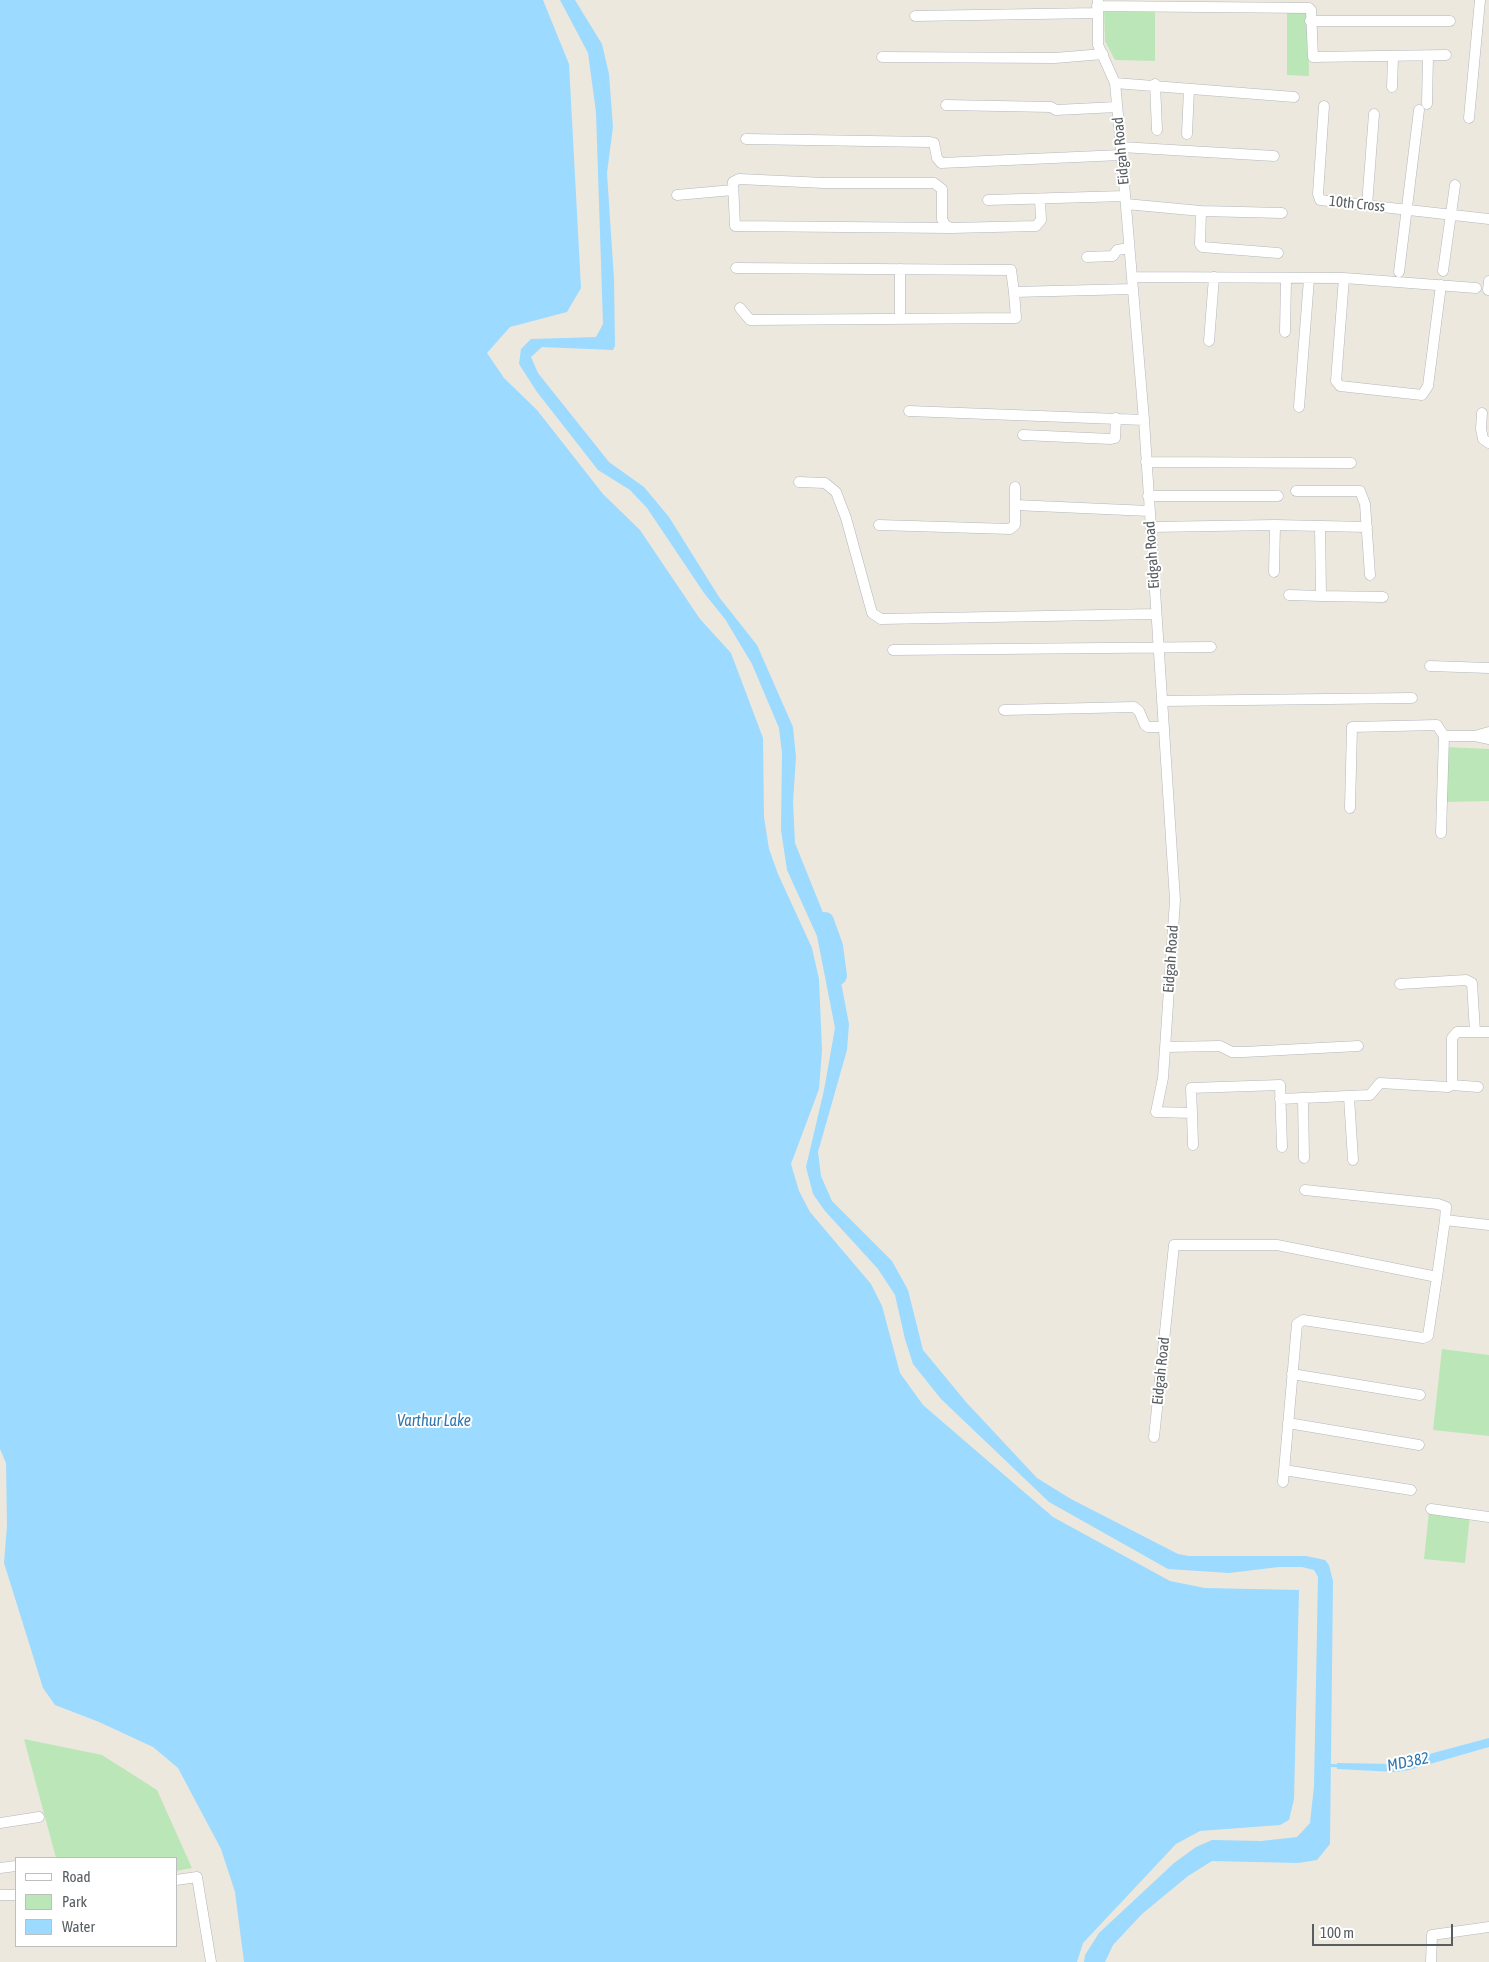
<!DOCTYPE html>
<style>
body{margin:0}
#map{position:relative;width:1489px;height:1962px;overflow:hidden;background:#ede8de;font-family:"Asap Condensed",sans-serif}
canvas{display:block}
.legend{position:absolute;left:15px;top:1857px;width:162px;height:90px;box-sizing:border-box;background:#fff;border:1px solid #bcbec0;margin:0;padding:6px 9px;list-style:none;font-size:15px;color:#585d61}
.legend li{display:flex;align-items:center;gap:10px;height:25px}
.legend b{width:25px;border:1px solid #bcbec0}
.scale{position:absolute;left:1312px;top:1924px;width:141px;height:22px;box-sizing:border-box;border:2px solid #585d61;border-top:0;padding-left:6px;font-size:15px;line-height:18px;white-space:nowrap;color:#585d61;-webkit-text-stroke:4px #fff;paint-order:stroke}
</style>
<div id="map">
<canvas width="1489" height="1962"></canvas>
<ul class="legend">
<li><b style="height:6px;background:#fff"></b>Road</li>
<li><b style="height:14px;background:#bbe7b8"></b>Park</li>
<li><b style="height:14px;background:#9cdaff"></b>Water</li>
</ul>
<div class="scale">100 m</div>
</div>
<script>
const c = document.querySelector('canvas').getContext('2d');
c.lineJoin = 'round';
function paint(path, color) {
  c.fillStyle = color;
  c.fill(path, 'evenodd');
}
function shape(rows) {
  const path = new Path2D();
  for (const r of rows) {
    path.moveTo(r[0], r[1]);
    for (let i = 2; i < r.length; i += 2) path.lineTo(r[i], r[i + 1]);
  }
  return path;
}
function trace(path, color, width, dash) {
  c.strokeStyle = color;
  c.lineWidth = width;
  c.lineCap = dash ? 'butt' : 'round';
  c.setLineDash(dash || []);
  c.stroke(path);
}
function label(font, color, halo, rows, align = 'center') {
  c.font = font + ' "Asap Condensed",sans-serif';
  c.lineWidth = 4;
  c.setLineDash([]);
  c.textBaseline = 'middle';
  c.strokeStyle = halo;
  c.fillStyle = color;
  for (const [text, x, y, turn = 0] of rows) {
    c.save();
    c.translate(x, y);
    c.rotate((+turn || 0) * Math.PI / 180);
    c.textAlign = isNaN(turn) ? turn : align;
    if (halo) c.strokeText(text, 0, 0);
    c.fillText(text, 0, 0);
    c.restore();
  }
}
paint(shape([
 [1104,8,1155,9,1155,61,1115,60,1105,41],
 [1308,10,1309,76,1287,75,1287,11],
 [1444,747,1489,749,1489,801,1445,802],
 [1442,1349,1489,1355,1489,1436,1433,1430],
 [1429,1511,1470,1516,1465,1563,1424,1559],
 [24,1739,102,1755,157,1790,192,1868,176,1871,176,1858,56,1858]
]), '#bbe7b8');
paint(shape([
 [0,0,543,0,569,64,581,288,567,312,510,327,487,353,504,378,537,410,603,494,640,530,700,619,731,653,763,738,764,817,769,849,778,874,812,948,819,979,822,1051,819,1089,791,1164,799,1191,810,1212,871,1284,882,1306,900,1373,923,1405,1053,1517,1170,1581,1205,1588,1299,1590,1294,1799,1289,1820,1280,1825,1200,1831,1176,1844,1083,1943,1077,1962,244,1962,235,1892,221,1849,178,1768,153,1747,99,1722,55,1705,43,1688,4,1563,7,1525,6,1463,0,1449],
 [560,0,575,0,602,44,609,74,613,127,607,173,614,279,615,346,613,350,542,347,531,357,538,373,609,462,644,487,669,517,719,597,757,645,793,727,796,757,793,802,795,843,832,935,849,1024,847,1050,818,1152,821,1176,832,1201,892,1261,908,1290,923,1350,966,1402,1037,1478,1071,1499,1178,1554,1189,1556,1306,1556,1325,1560,1329,1565,1333,1581,1330,1844,1317,1860,1298,1863,1212,1861,1188,1876,1142,1914,1113,1945,1105,1962,1084,1962,1085,1955,1099,1933,1174,1863,1196,1847,1212,1840,1261,1841,1297,1837,1310,1823,1314,1786,1318,1577,1314,1570,1302,1567,1279,1567,1229,1573,1168,1569,1049,1502,941,1399,913,1364,905,1339,895,1295,878,1269,825,1211,813,1194,806,1167,824,1090,835,1028,817,936,787,870,781,830,782,753,779,728,752,664,725,619,704,593,647,508,630,490,598,470,537,392,519,364,521,349,531,339,596,337,603,324,596,112,588,53],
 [1489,1738,1489,1747,1409,1770,1396,1772,1337,1769,1337,1763,1392,1764]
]), '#9cdaff');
trace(shape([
 [1326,1765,1340,1766]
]), '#9cdaff', 3);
trace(shape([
 [825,921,834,946,838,976]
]), '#9cdaff', 18);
const street = shape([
 [1098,0,1098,45,1115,83,1121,147,1144,420,1175,900,1163,1078,1156,1112,1192,1113,1191,1088,1280,1085,1282,1147],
 [1097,6,1309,8,1311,10,1313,57,1446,55],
 [915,16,1097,13],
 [1310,21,1450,21],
 [882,57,1055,58,1103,54],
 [1115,83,1294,97],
 [1155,84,1157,130],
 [1392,87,1393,57],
 [1427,104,1428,56],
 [946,105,1051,107,1056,110,1117,107],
 [1324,106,1318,194,1320,200,1489,219],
 [1469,118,1480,0],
 [1187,134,1189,89],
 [746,139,930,142,934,143,937,158,941,163,1121,155],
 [1121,147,1274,156],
 [677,195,733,190],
 [988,200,1125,196],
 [1126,204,1201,211,1282,213],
 [1367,205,1374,114],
 [1201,211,1200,244,1202,247,1278,253],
 [951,228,735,226,733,182,739,179,824,183,934,183,942,189,942,219,945,225,951,228,1036,226,1041,220,1040,200],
 [1087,257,1113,256,1117,250,1129,248],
 [736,268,1011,270,1014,292,1133,289],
 [1443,271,1455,185],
 [1399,272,1419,110],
 [1132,277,1344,278,1476,288],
 [1344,278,1336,381,1340,386,1422,395,1428,386,1441,285],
 [1488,290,1489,281],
 [740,308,750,320,1016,318,1014,292],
 [900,319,900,269],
 [1285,332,1286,279],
 [1209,341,1214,277],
 [1299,407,1309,279],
 [909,411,1144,420],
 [1482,413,1481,429,1483,439,1489,443],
 [1023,435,1111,439,1115,438,1116,418],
 [1146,462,1351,463],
 [799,482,825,483,836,492,846,518,872,613,881,619,1156,614],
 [1296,491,1360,491,1365,504,1370,575],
 [1148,496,1278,496],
 [1015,505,1149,511],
 [879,525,1010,529,1015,525,1015,487],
 [1320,526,1321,596,1383,597],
 [1151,527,1275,525,1367,527],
 [1274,572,1275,525],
 [1289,595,1321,596],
 [893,650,1211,647],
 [1430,666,1489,668],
 [1162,701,1412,698],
 [1004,710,1134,707,1139,711,1145,725,1148,727,1164,727],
 [1489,732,1475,736,1489,739],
 [1444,736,1475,736],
 [1350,808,1352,727,1437,725,1444,736,1441,833],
 [1400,984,1466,980,1472,983,1475,1032],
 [1165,1047,1220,1046,1232,1052,1244,1052,1358,1046],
 [1452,1085,1478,1087],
 [1349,1097,1353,1160],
 [1303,1098,1304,1158],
 [1280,1099,1370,1095,1380,1083,1448,1087,1452,1085,1452,1038,1457,1032,1489,1032],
 [1192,1113,1193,1145],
 [1305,1190,1438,1204,1446,1207,1445,1220,1489,1225],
 [1292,1374,1420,1395],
 [1288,1423,1419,1445],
 [1154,1437,1174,1245,1277,1245,1437,1277,1445,1220],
 [1284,1470,1411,1490],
 [1283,1482,1297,1324,1303,1320,1423,1338,1428,1336,1437,1277],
 [1431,1509,1489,1517],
 [0,1823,39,1817],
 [0,1868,16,1866],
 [176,1880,197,1877,211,1962],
 [0,1895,16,1895],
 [1431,1962,1432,1935,1489,1927]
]);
trace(street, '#b2b6bb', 11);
trace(street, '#fff', 10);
label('15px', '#585d61', '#fff', [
 ["Eidgah Road",1121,151,-95],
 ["10th Cross",1357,204,6],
 ["Eidgah Road",1152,555,-94],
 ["Eidgah Road",1171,959,-86],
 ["Eidgah Road",1161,1371,-84]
]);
label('italic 16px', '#3076af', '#fff', [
 ["Varthur Lake",434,1421],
 ["MD382",1408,1762,-11]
]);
</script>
